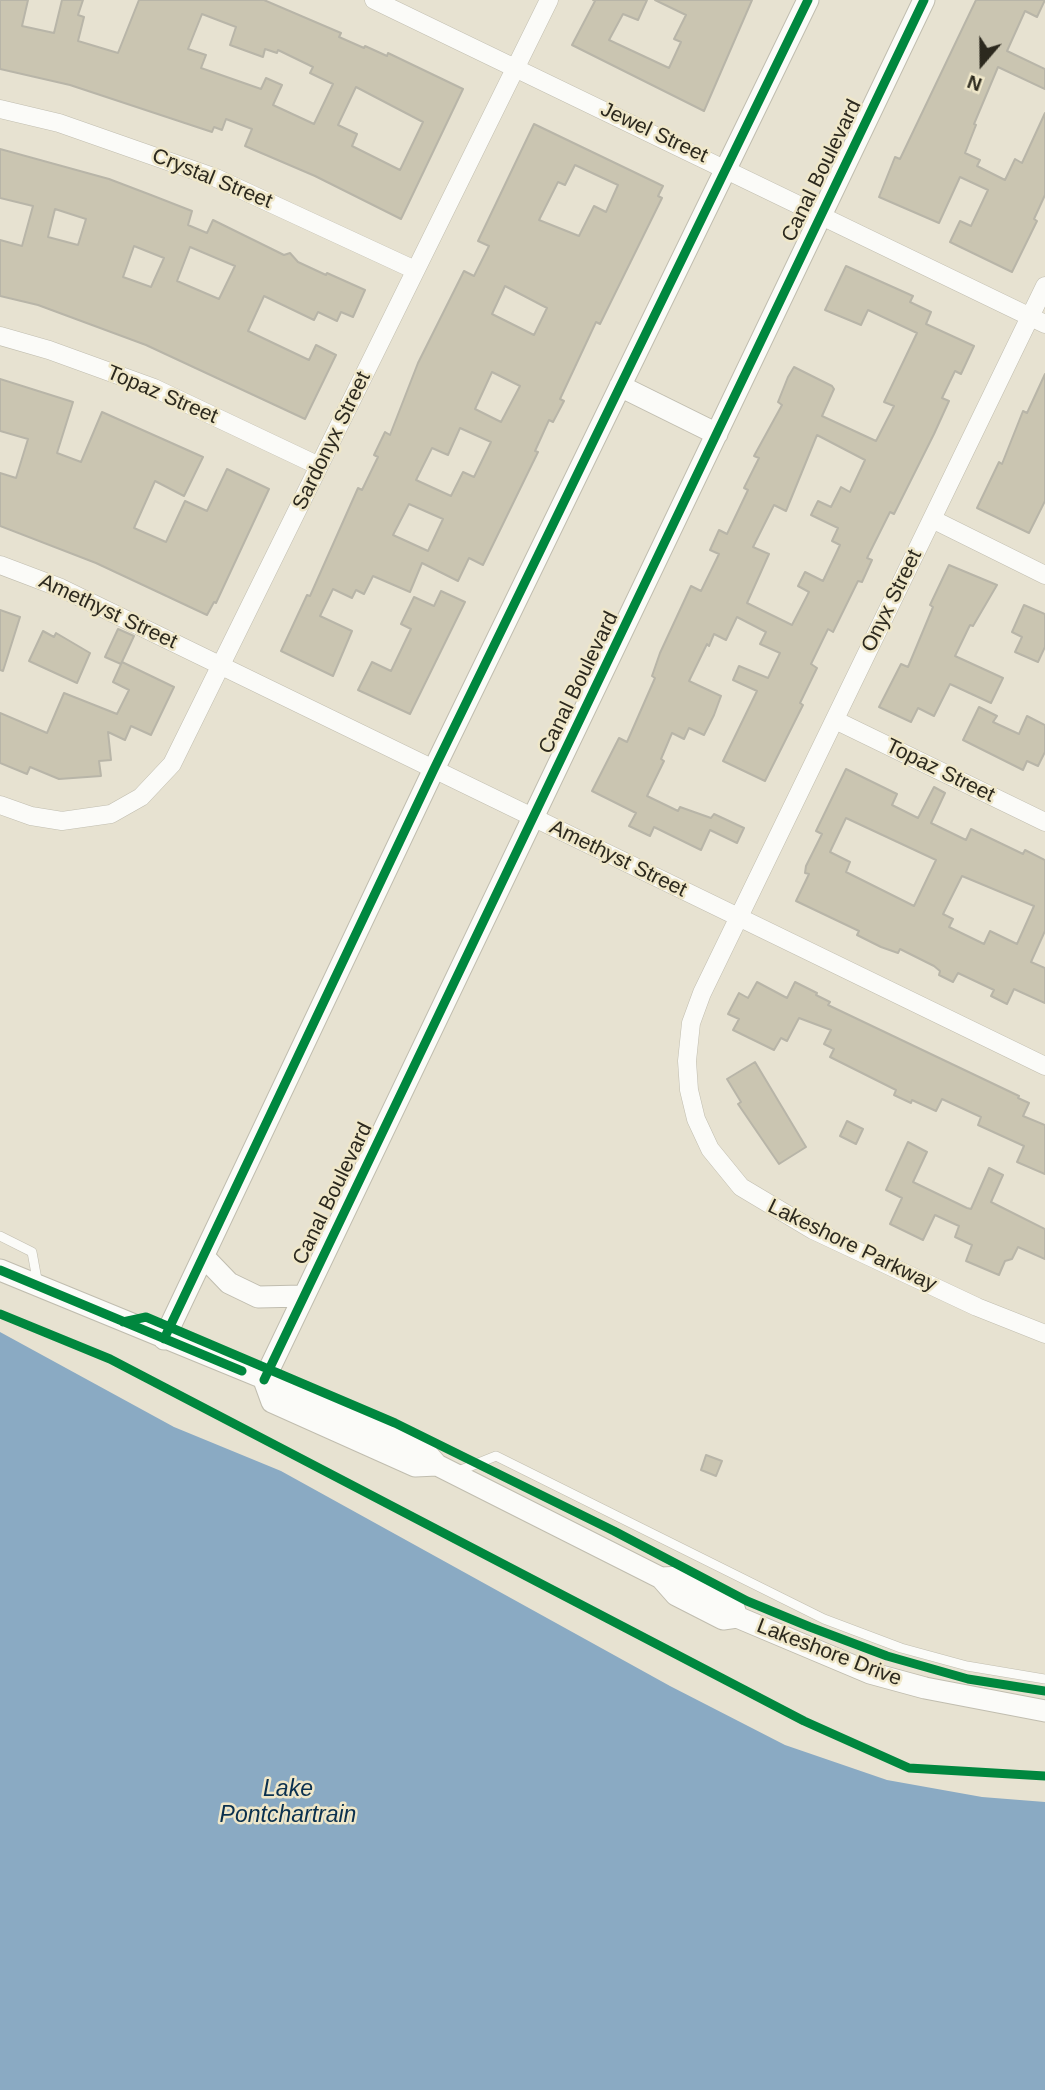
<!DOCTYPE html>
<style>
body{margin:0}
#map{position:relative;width:1045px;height:2090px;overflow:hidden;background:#e7e2d1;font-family:Helvetica,sans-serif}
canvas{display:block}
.north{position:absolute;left:947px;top:28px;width:70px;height:70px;-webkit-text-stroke:5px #efe7c9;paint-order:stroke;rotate:200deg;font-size:19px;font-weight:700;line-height:28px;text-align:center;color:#2c291e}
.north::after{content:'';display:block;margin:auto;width:24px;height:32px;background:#2c291e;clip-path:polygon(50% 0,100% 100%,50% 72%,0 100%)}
</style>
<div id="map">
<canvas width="1045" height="2090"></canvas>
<div class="north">N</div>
</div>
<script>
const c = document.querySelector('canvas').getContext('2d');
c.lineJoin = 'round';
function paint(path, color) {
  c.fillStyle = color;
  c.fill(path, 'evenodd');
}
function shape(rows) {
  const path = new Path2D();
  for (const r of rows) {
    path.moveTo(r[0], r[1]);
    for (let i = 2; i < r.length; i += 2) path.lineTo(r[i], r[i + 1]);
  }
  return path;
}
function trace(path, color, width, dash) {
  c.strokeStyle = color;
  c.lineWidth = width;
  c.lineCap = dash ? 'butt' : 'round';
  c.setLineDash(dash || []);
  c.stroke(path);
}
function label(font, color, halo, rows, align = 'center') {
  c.font = font + ' Helvetica,sans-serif';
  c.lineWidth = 5;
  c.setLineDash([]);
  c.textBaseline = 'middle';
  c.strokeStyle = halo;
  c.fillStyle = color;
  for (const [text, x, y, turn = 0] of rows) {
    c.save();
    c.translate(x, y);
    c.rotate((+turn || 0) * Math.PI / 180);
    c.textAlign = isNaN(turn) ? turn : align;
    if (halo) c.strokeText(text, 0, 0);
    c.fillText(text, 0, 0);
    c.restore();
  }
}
paint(shape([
 [0,1332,174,1427,281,1471,670,1686,785,1745,887,1780,982,1797,1045,1802,1045,2090,0,2090]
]), '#8aaac3');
const building = shape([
 [0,0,28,0,22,26,54,33,62,0,83,0,78,15,84,17,78,41,118,53,139,0,264,0,341,33,339,37,364,48,365,46,387,56,388,53,463,89,401,219,315,176,245,146,252,129,226,119,222,130,214,127,212,132,70,85,0,69,0,0],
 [202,14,236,27,230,45,263,57,265,49,277,53,278,50,313,67,310,73,333,84,314,124,273,105,282,85,266,78,261,89,201,68,206,55,188,49,202,14],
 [356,87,423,122,400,170,352,146,357,134,338,125,356,87],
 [593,0,647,0,638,20,623,14,609,40,669,68,681,42,674,39,686,15,655,0,752,0,704,111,572,45,595,1,593,0],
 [976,0,1045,0,1037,17,1025,11,1007,51,1045,69,1045,89,998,67,974,124,976,125,965,153,980,160,977,166,1005,180,1015,159,1022,163,1045,113,1045,195,1034,219,1037,221,1012,272,950,242,960,221,971,226,988,190,960,177,939,223,879,197,895,157,900,159,976,0],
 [534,124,663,186,658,196,662,198,600,324,596,322,560,399,564,401,553,422,549,420,535,451,538,452,483,565,469,558,458,581,422,563,410,592,373,576,364,594,356,590,352,598,333,589,320,616,352,631,333,676,281,651,307,595,310,596,358,488,362,490,378,457,374,455,385,432,390,435,418,363,464,271,474,276,489,246,478,241,534,124],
 [575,165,618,185,606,212,594,206,579,236,539,220,558,182,565,185,575,165],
 [505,286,547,308,534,335,492,314,505,286],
 [492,372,520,386,501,422,475,409,492,372],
 [460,428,491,442,474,477,463,472,451,496,416,480,432,448,448,455,460,428],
 [409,504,443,519,428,551,393,535,409,504],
 [0,149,109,179,151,195,192,211,188,225,207,233,213,220,284,255,290,253,298,262,326,275,327,273,365,290,353,317,341,312,337,321,318,312,314,320,264,296,248,331,309,360,316,345,336,355,305,419,146,345,38,305,0,296,0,240,22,246,33,206,0,198,0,149],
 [55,209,86,219,78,245,48,237,55,209],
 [134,246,164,258,151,287,123,277,134,246],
 [190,247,235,266,219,299,177,281,190,247],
 [846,266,913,296,910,302,931,312,926,324,974,346,961,374,955,371,942,398,949,401,934,434,894,514,890,512,867,558,872,560,862,582,858,581,833,632,828,629,811,664,817,668,800,703,803,705,765,781,723,761,757,691,733,680,739,666,768,678,780,653,760,644,766,632,737,617,726,640,714,634,709,646,707,644,689,681,721,696,714,715,704,735,689,728,684,739,672,733,661,759,664,761,647,796,678,811,680,807,711,818,714,814,744,828,737,843,710,830,701,850,654,827,650,836,629,826,636,813,592,791,619,738,627,742,655,678,652,676,660,653,691,586,701,591,719,554,710,550,719,530,727,534,748,490,744,488,759,458,754,456,782,405,778,402,788,377,794,367,832,386,834,389,822,416,876,441,894,406,884,402,917,333,868,310,861,325,825,310,846,266],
 [817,435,865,460,850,492,841,487,831,507,818,501,811,515,838,528,832,541,840,545,823,581,805,572,798,586,809,592,792,625,747,603,769,554,753,547,774,505,786,511,817,435],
 [1045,374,1045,501,1029,533,977,508,999,462,1002,464,1023,411,1027,413,1045,374],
 [0,379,73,402,57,453,81,462,102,412,203,457,184,496,155,481,134,528,166,542,185,501,207,511,227,469,269,489,216,603,214,602,207,615,96,563,0,526,0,473,16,478,28,439,0,431,0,379],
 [949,565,997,585,973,626,970,625,955,656,1003,678,991,703,950,684,934,716,918,708,911,722,879,707,901,664,908,667,933,607,930,605,949,565],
 [441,591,465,602,410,714,358,690,372,662,391,671,411,629,401,624,414,597,434,606,441,591],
 [1024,605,1045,614,1045,647,1038,662,1015,652,1022,637,1012,632,1024,605],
 [0,610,20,617,3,671,0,670,0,610],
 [118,629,134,636,121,664,105,657,118,629],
 [43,631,54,637,56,633,90,653,77,683,29,661,43,631],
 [122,662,174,687,151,735,131,726,125,740,108,732,111,760,99,761,101,776,59,779,30,767,27,774,0,763,0,713,47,733,64,693,117,714,129,690,113,682,122,662],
 [979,707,997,716,993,722,1019,734,1027,716,1045,725,1045,752,1038,766,1027,761,1023,770,963,740,979,707],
 [846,769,897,794,892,805,918,818,934,787,945,793,931,823,966,840,971,829,1023,854,1025,850,1045,860,1045,931,1031,962,1045,968,1045,1003,1014,989,1007,1004,991,996,994,990,958,973,953,982,939,975,940,971,934,966,900,949,898,953,881,947,857,935,859,931,796,901,809,874,805,873,806,866,822,834,816,831,846,769],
 [846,818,936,860,914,906,846,872,850,862,830,852,846,818],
 [962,876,1034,906,1017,944,990,931,984,944,949,927,953,919,943,914,962,876],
 [757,982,787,998,795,982,817,993,816,995,830,1002,828,1005,1019,1096,1018,1098,1029,1103,1023,1116,1045,1125,1045,1174,1017,1162,1024,1146,978,1125,981,1117,942,1099,936,1111,912,1100,911,1103,894,1095,896,1090,830,1057,834,1049,824,1044,831,1030,799,1018,787,1041,781,1038,774,1050,733,1030,739,1019,728,1014,739,993,748,998,757,982],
 [755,1062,806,1147,779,1164,738,1104,741,1102,727,1079,755,1062],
 [847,1121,863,1129,856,1144,840,1136,847,1121],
 [908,1142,927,1152,913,1182,967,1208,971,1209,989,1168,1003,1175,991,1202,1045,1229,1045,1259,1018,1247,1012,1259,1005,1261,999,1275,966,1261,972,1245,955,1237,959,1226,935,1215,923,1240,890,1224,902,1198,886,1190,908,1142],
 [706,1455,722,1461,716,1476,701,1470,706,1455]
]);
paint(building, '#cac5b1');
trace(building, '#b8b5a8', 2);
const service = shape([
 [0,1236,32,1252,38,1285],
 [456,1472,496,1456,824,1619,901,1648,967,1666,1045,1679]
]);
const minor = shape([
 [374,0,1045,324],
 [0,109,59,123,216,178,415,270],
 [1045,286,702,993,691,1023,687,1061,689,1090,696,1119,710,1149,741,1187,813,1230,977,1307,1045,1334],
 [0,336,49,350,154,388,319,466],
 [932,519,1045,575],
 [0,565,61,588,1045,1066],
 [835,720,1045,822],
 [0,805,31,816,62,821,111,814,141,797,172,764,549,0]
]);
const tertiary = shape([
 [620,386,717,434],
 [204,1257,229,1283,258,1297,303,1296],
 [0,1270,288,1388,422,1448,437,1465,661,1578,676,1595,723,1619,737,1617,870,1673,925,1688,1045,1711],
 [164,1339,434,769,808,0],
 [264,1380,924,0],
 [264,1380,272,1402,415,1466,437,1465],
 [661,1578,684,1577,732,1602,737,1617]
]);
trace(service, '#c0bdaf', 10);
trace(minor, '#c0bdaf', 19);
trace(tertiary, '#c0bdaf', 23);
trace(service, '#fbfbf8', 9);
trace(minor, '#fbfbf8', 18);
trace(tertiary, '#fbfbf8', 21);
trace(shape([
 [0,1270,242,1371],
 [0,1314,110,1359,804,1721,909,1768,1045,1776],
 [123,1322,146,1317,395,1423,614,1531,747,1601,810,1627,887,1656,968,1679,1045,1691],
 [164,1339,434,769,808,0],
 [264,1380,924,0]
]), '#00873e', 9);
label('21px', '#2c291e', '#efe7c9', [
 ["Jewel Street",654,133,25],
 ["Canal Boulevard",822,171,-64],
 ["Crystal Street",212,179,22],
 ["Topaz Street",162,395,23],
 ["Sardonyx Street",332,441,-64],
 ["Onyx Street",892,601,-64],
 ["Amethyst Street",108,612,25],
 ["Canal Boulevard",579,683,-64],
 ["Topaz Street",940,771,26],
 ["Amethyst Street",618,859,26],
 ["Canal Boulevard",333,1194,-64],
 ["Lakeshore Parkway",852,1246,26],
 ["Lakeshore Drive",829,1653,21]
]);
label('italic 23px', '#0a304e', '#efe7c9', [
 ["Lake",288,1790],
 ["Pontchartrain",288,1816]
]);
</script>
